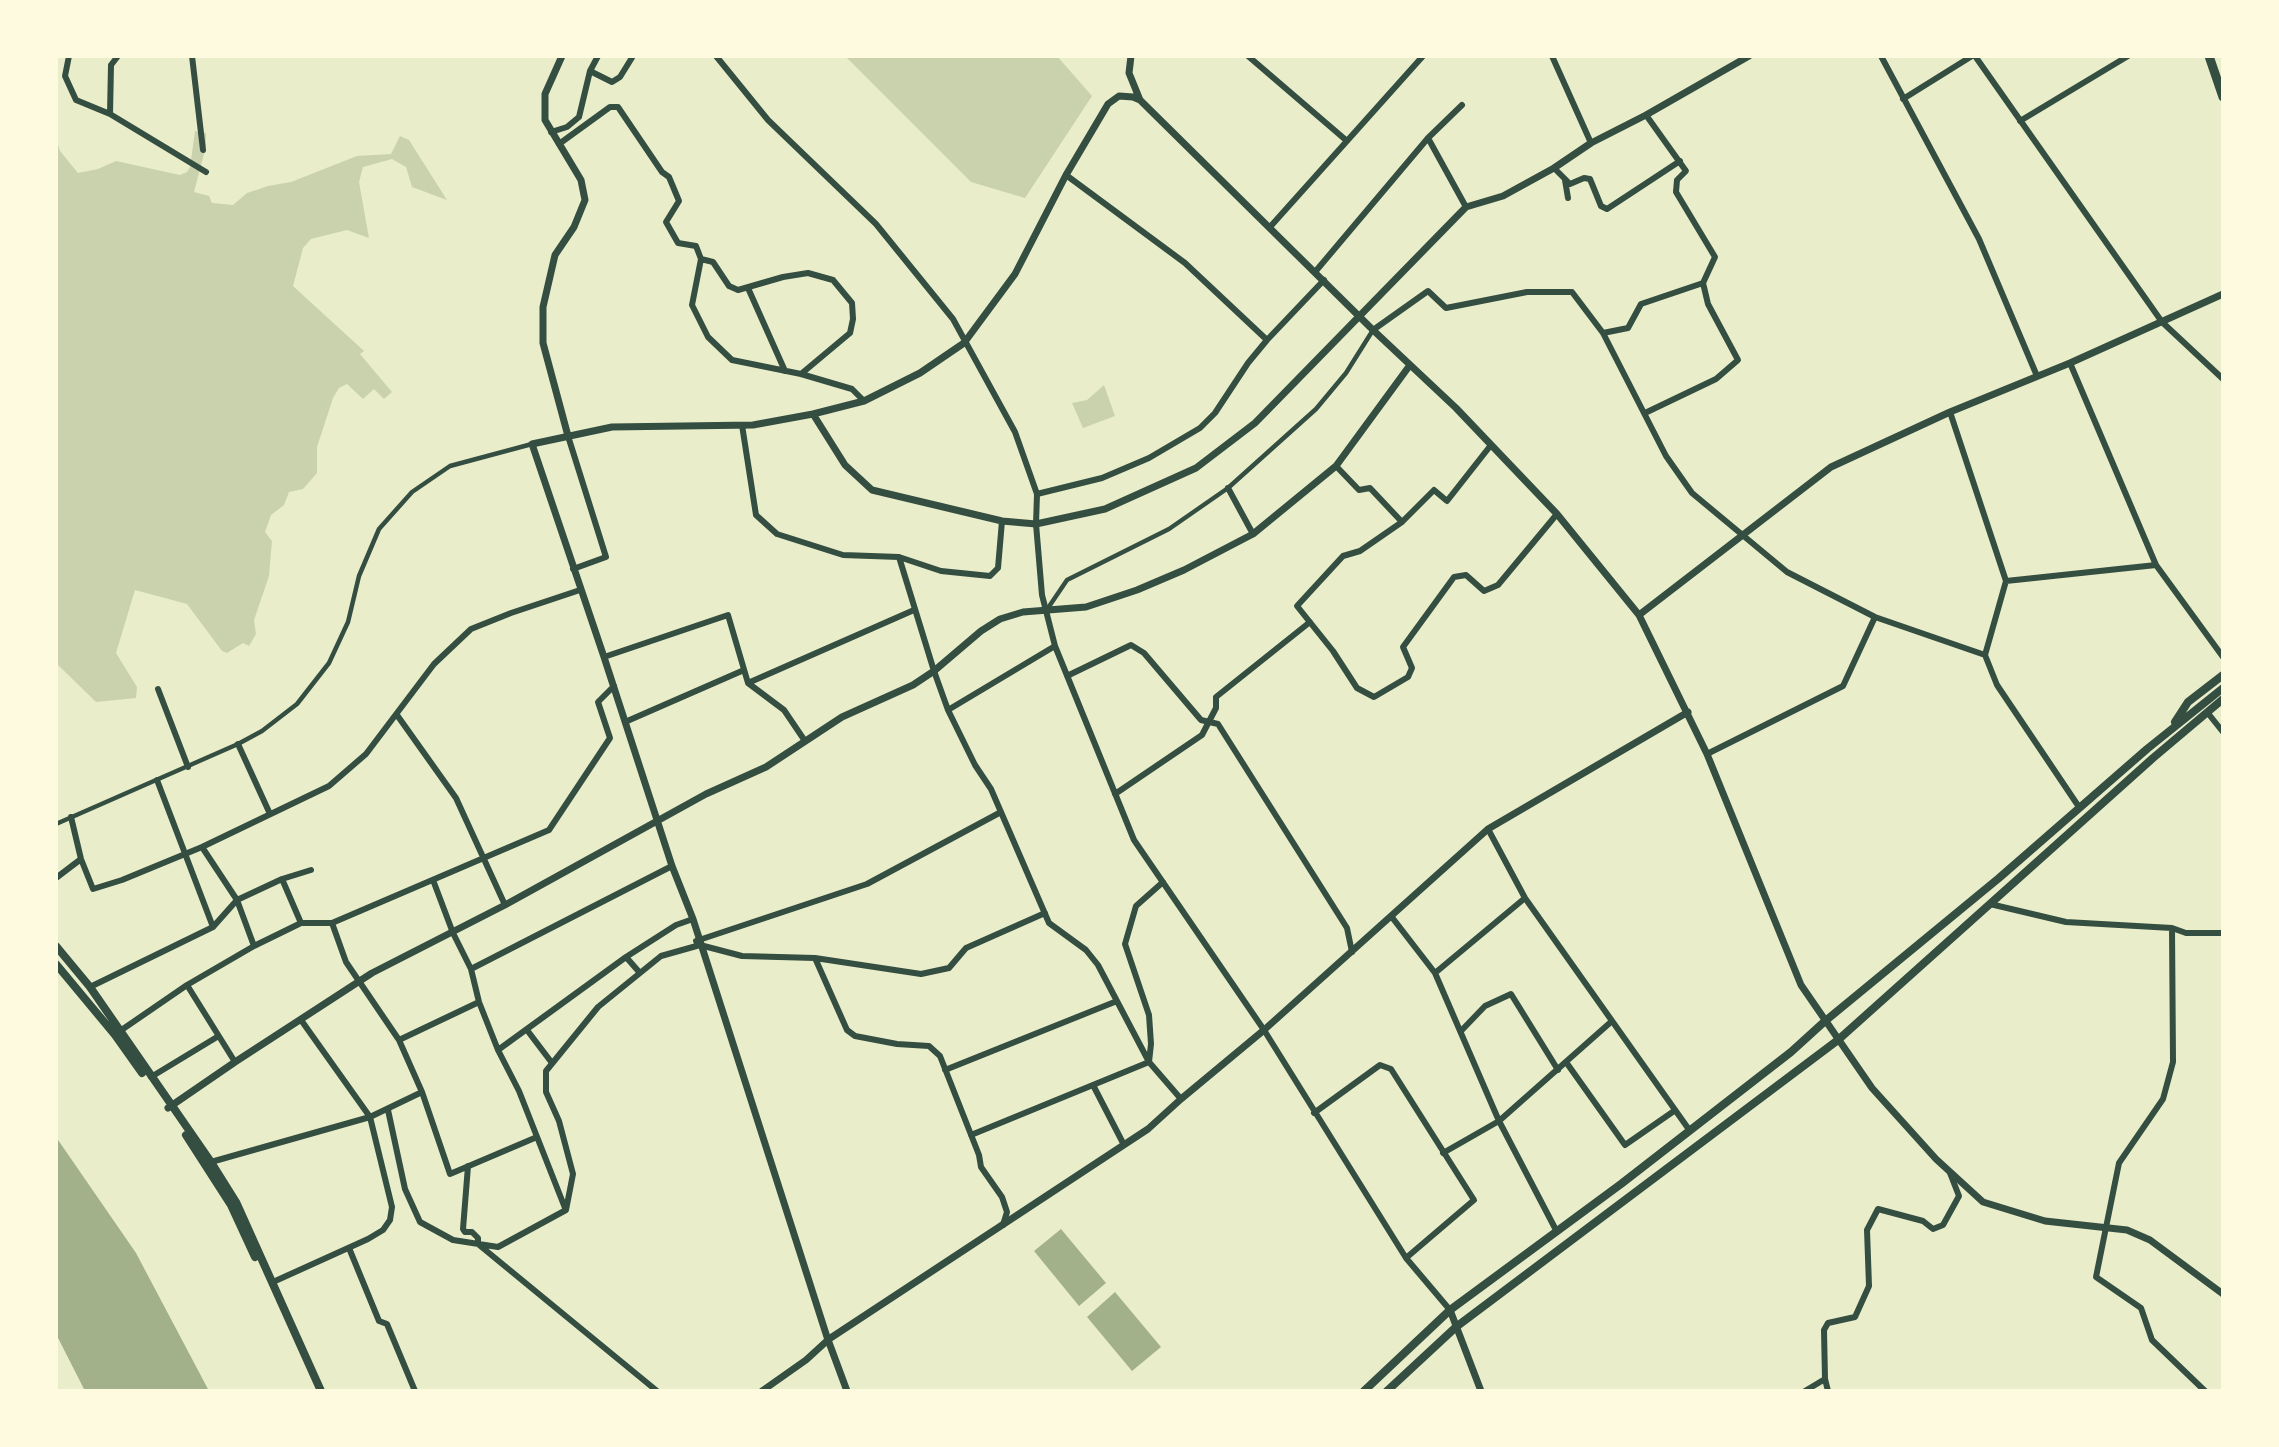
<!DOCTYPE html>
<style>
body{margin:0}
#map{position:relative;width:2279px;height:1447px;overflow:hidden;background:#e9edc9;font-family:Manrope,sans-serif}
canvas{display:block}
.frame{position:absolute;inset:0;border:58px solid #fefae0;pointer-events:none}
</style>
<div id="map">
<canvas width="2279" height="1447"></canvas>
<div class="frame"></div>
</div>
<script>
const c = document.querySelector('canvas').getContext('2d');
c.lineJoin = 'round';
function paint(path, color) {
  c.fillStyle = color;
  c.fill(path, 'evenodd');
}
function shape(rows) {
  const path = new Path2D();
  for (const r of rows) {
    path.moveTo(r[0], r[1]);
    for (let i = 2; i < r.length; i += 2) path.lineTo(r[i], r[i + 1]);
  }
  return path;
}
function trace(path, color, width, dash) {
  c.strokeStyle = color;
  c.lineWidth = width;
  c.lineCap = dash ? 'butt' : 'round';
  c.setLineDash(dash || []);
  c.stroke(path);
}
paint(shape([
 [845,56,1057,56,1092,96,1025,198,971,182],
 [195,131,206,133,206,146,194,192,209,196,212,203,233,205,247,193,268,186,291,182,357,156,391,154,400,136,409,140,447,200,412,187,406,167,392,159,363,167,359,182,369,238,347,230,311,239,303,248,293,286,364,351,360,354,392,392,384,399,374,389,363,399,347,384,339,388,333,398,317,447,317,473,303,489,289,492,284,505,271,515,265,532,272,541,269,576,254,620,256,634,249,646,243,643,227,653,222,651,187,604,135,590,116,653,137,687,136,698,96,702,56,663,56,138,60,151,78,173,98,169,116,161,180,175,187,172,190,167],
 [1104,385,1115,416,1083,428,1072,403,1087,400]
]), '#cad2ad');
paint(shape([
 [56,1137,136,1253,209,1391,85,1391,56,1334],
 [1061,1229,1106,1283,1079,1306,1034,1251],
 [1115,1292,1161,1347,1132,1371,1087,1317]
]), '#a3b18a');
trace(shape([
 [1046,611,1067,580,1169,529,1228,488,1316,409,1346,373,1373,330],
 [56,824,238,744,262,731,297,704,329,663,348,622,359,576,379,529,412,492,450,466,532,444]
]), '#344e41', 4.5);
trace(shape([
 [69,56,65,76,76,100,110,114,206,172],
 [192,56,203,150],
 [716,56,768,120,876,224,953,319,1015,432,1037,494,1036,524,1042,595,1055,646,1134,840,1264,1030,1406,1258,1450,1310],
 [1248,56,1347,141],
 [1552,56,1591,143],
 [1881,56,1979,239,2037,376],
 [1975,56,2162,322,2223,379],
 [590,71,612,82,620,77,633,56],
 [1903,99,1972,56],
 [110,114,111,65,118,56],
 [2020,121,2128,56],
 [551,132,567,127,579,117,590,71,598,56],
 [1428,138,1466,207],
 [559,144,610,107,618,107,662,172,669,177,679,201,666,222,678,243,696,246,701,259,692,305,708,337,732,360,801,374,852,389,864,401],
 [1554,168,1570,184,1584,178,1590,179,1601,206,1607,209,1680,161],
 [1066,175,1185,263,1267,340],
 [1565,180,1568,198],
 [1270,227,1423,56],
 [701,259,713,262,729,286,738,290,783,277,808,273,833,280,852,303,853,319,850,333,801,374],
 [1315,272,1428,138,1462,105],
 [748,288,785,371],
 [1373,330,1428,291,1446,308,1527,292,1572,292,1603,333,1666,456,1692,493,1787,572,1875,617,1985,655],
 [1603,333,1628,328,1641,304,1703,283],
 [2070,363,2156,565,2223,657],
 [1950,412,2006,581,1985,655,1997,685,2079,807],
 [1645,413,1716,379,1738,360,1708,304,1703,283,1715,257,1676,192,1677,180,1686,171,1646,115],
 [742,425,756,515,777,534,843,555,899,557,941,571,990,576,998,568,1002,521],
 [568,436,606,557,573,569],
 [1491,445,1447,501,1434,490,1402,522,1360,551,1343,556,1297,606,1333,651,1357,688,1374,697,1408,677,1412,668,1403,647,1454,577,1466,575,1484,591,1498,585,1557,514],
 [1336,466,1359,490,1370,488,1402,522],
 [1228,488,1253,534],
 [1037,494,1102,478,1149,458,1200,428,1215,413,1248,363,1267,340,1324,280],
 [899,557,934,671,948,710,975,765,991,789,1049,923,1086,950,1098,965,1149,1062,1181,1099],
 [2006,581,2156,565],
 [604,657,728,615,748,683,784,710,805,741],
 [1067,676,1131,645,1144,653,1201,720,1218,724,1347,928,1352,952],
 [748,683,914,610],
 [158,689,188,767],
 [948,710,1055,646],
 [2207,712,2223,732],
 [397,715,456,798,505,905],
 [625,722,744,670],
 [238,744,270,814],
 [1707,754,1843,686,1875,617],
 [157,780,213,927],
 [1115,794,1202,735,1216,708,1216,697,1310,622],
 [71,817,81,859,93,889,122,880,202,847,329,786,366,754,434,664,471,629,511,613,580,590],
 [1488,829,1525,898,1690,1131],
 [202,847,237,900,254,946],
 [56,878,81,859],
 [282,879,301,923],
 [433,880,453,933,471,969,479,1002,498,1050,519,1091,565,1208],
 [1990,904,2066,922,2172,928,2186,933,2223,933],
 [1391,916,1435,973,1499,1121,1557,1232],
 [332,923,346,962,399,1040,422,1092,450,1174,537,1137],
 [2172,928,2173,1062,2163,1099,2119,1163,2096,1277,2141,1308,2152,1340,2205,1391],
 [696,941,867,884,1001,812],
 [626,957,640,973],
 [815,958,847,1030,855,1036,897,1044,929,1046,940,1056,979,1155,981,1167,1002,1197,1007,1212,1003,1225],
 [471,969,672,866],
 [1435,973,1525,898],
 [187,985,235,1062],
 [90,987,213,927,237,900,282,879,311,870],
 [527,1030,552,1063],
 [120,1031,187,985,254,946,301,923,332,923,549,830,610,738,598,702,614,686],
 [1461,1031,1485,1006,1511,994,1558,1070],
 [399,1040,479,1002],
 [498,1050,626,957,676,925,693,919],
 [1566,1062,1625,1145,1674,1111],
 [945,1070,1117,1001],
 [151,1077,217,1037],
 [1093,1085,1124,1145],
 [388,1110,405,1189,420,1222,453,1240,498,1247,566,1210,573,1174,559,1121,546,1092,546,1071,598,1007,661,956,700,945,742,956,815,958,921,974,949,968,966,948,1045,913],
 [1314,1113,1380,1065,1391,1069,1474,1200,1406,1258],
 [971,1135,1149,1062,1151,1044,1149,1015,1125,944,1136,906,1163,882],
 [1443,1153,1499,1121,1612,1021],
 [211,1162,370,1117,422,1092],
 [468,1166,463,1229,465,1232,472,1232,478,1238,478,1244,657,1391],
 [349,1248,379,1321,387,1324,415,1391],
 [273,1282,368,1239,383,1230,390,1220,392,1207,370,1117,301,1020],
 [1805,1391,1825,1379],
 [1828,1391,1825,1379,1824,1330,1828,1323,1855,1317,1869,1286,1867,1230,1878,1209,1923,1221,1933,1229,1943,1225,1959,1196,1950,1173]
]), '#344e41', 6);
trace(shape([
 [562,56,545,94,545,120,581,180,585,200,574,227,555,255,543,307,543,343,568,436],
 [1131,56,1129,73,1140,100,1373,330,1456,408,1557,514,1639,615,1707,754,1801,985,1872,1088,1936,1159,1983,1202,2045,1221,2127,1230,2150,1240,2223,1294],
 [813,414,845,465,872,490,1002,521,1036,524,1105,509,1196,468,1255,423,1466,207,1503,196,1554,168,1591,143,1646,115,1749,56],
 [1639,615,1831,467,1950,412,2070,363,2223,294],
 [168,1108,235,1062,372,973,505,905,706,794,766,767,842,717,913,685,934,671,981,631,1000,619,1023,612,1086,607,1137,590,1184,570,1253,534,1336,466,1410,365],
 [1450,1310,1481,1391],
 [762,1391,806,1360,829,1339,1148,1129,1181,1099,1264,1030,1488,829,1688,712],
 [847,1391,827,1337,693,919,672,866,604,657,532,444,612,427,753,425,813,414,864,401,920,373,964,343,1015,274,1066,175,1108,104,1119,96,1133,97,1140,100]
]), '#344e41', 7);
trace(shape([
 [2175,722,2188,702,2223,675],
 [56,946,90,987,211,1162,236,1202,321,1391],
 [56,964,115,1035,142,1073],
 [186,1135,231,1205,255,1257],
 [1364,1391,1450,1310,1621,1184,1791,1052,1824,1022,1999,878,2147,749,2223,688],
 [1387,1391,1456,1327,1838,1040,2153,758,2223,699]
]), '#344e41', 8);
trace(shape([
 [2209,56,2223,97]
]), '#344e41', 9);
</script>
